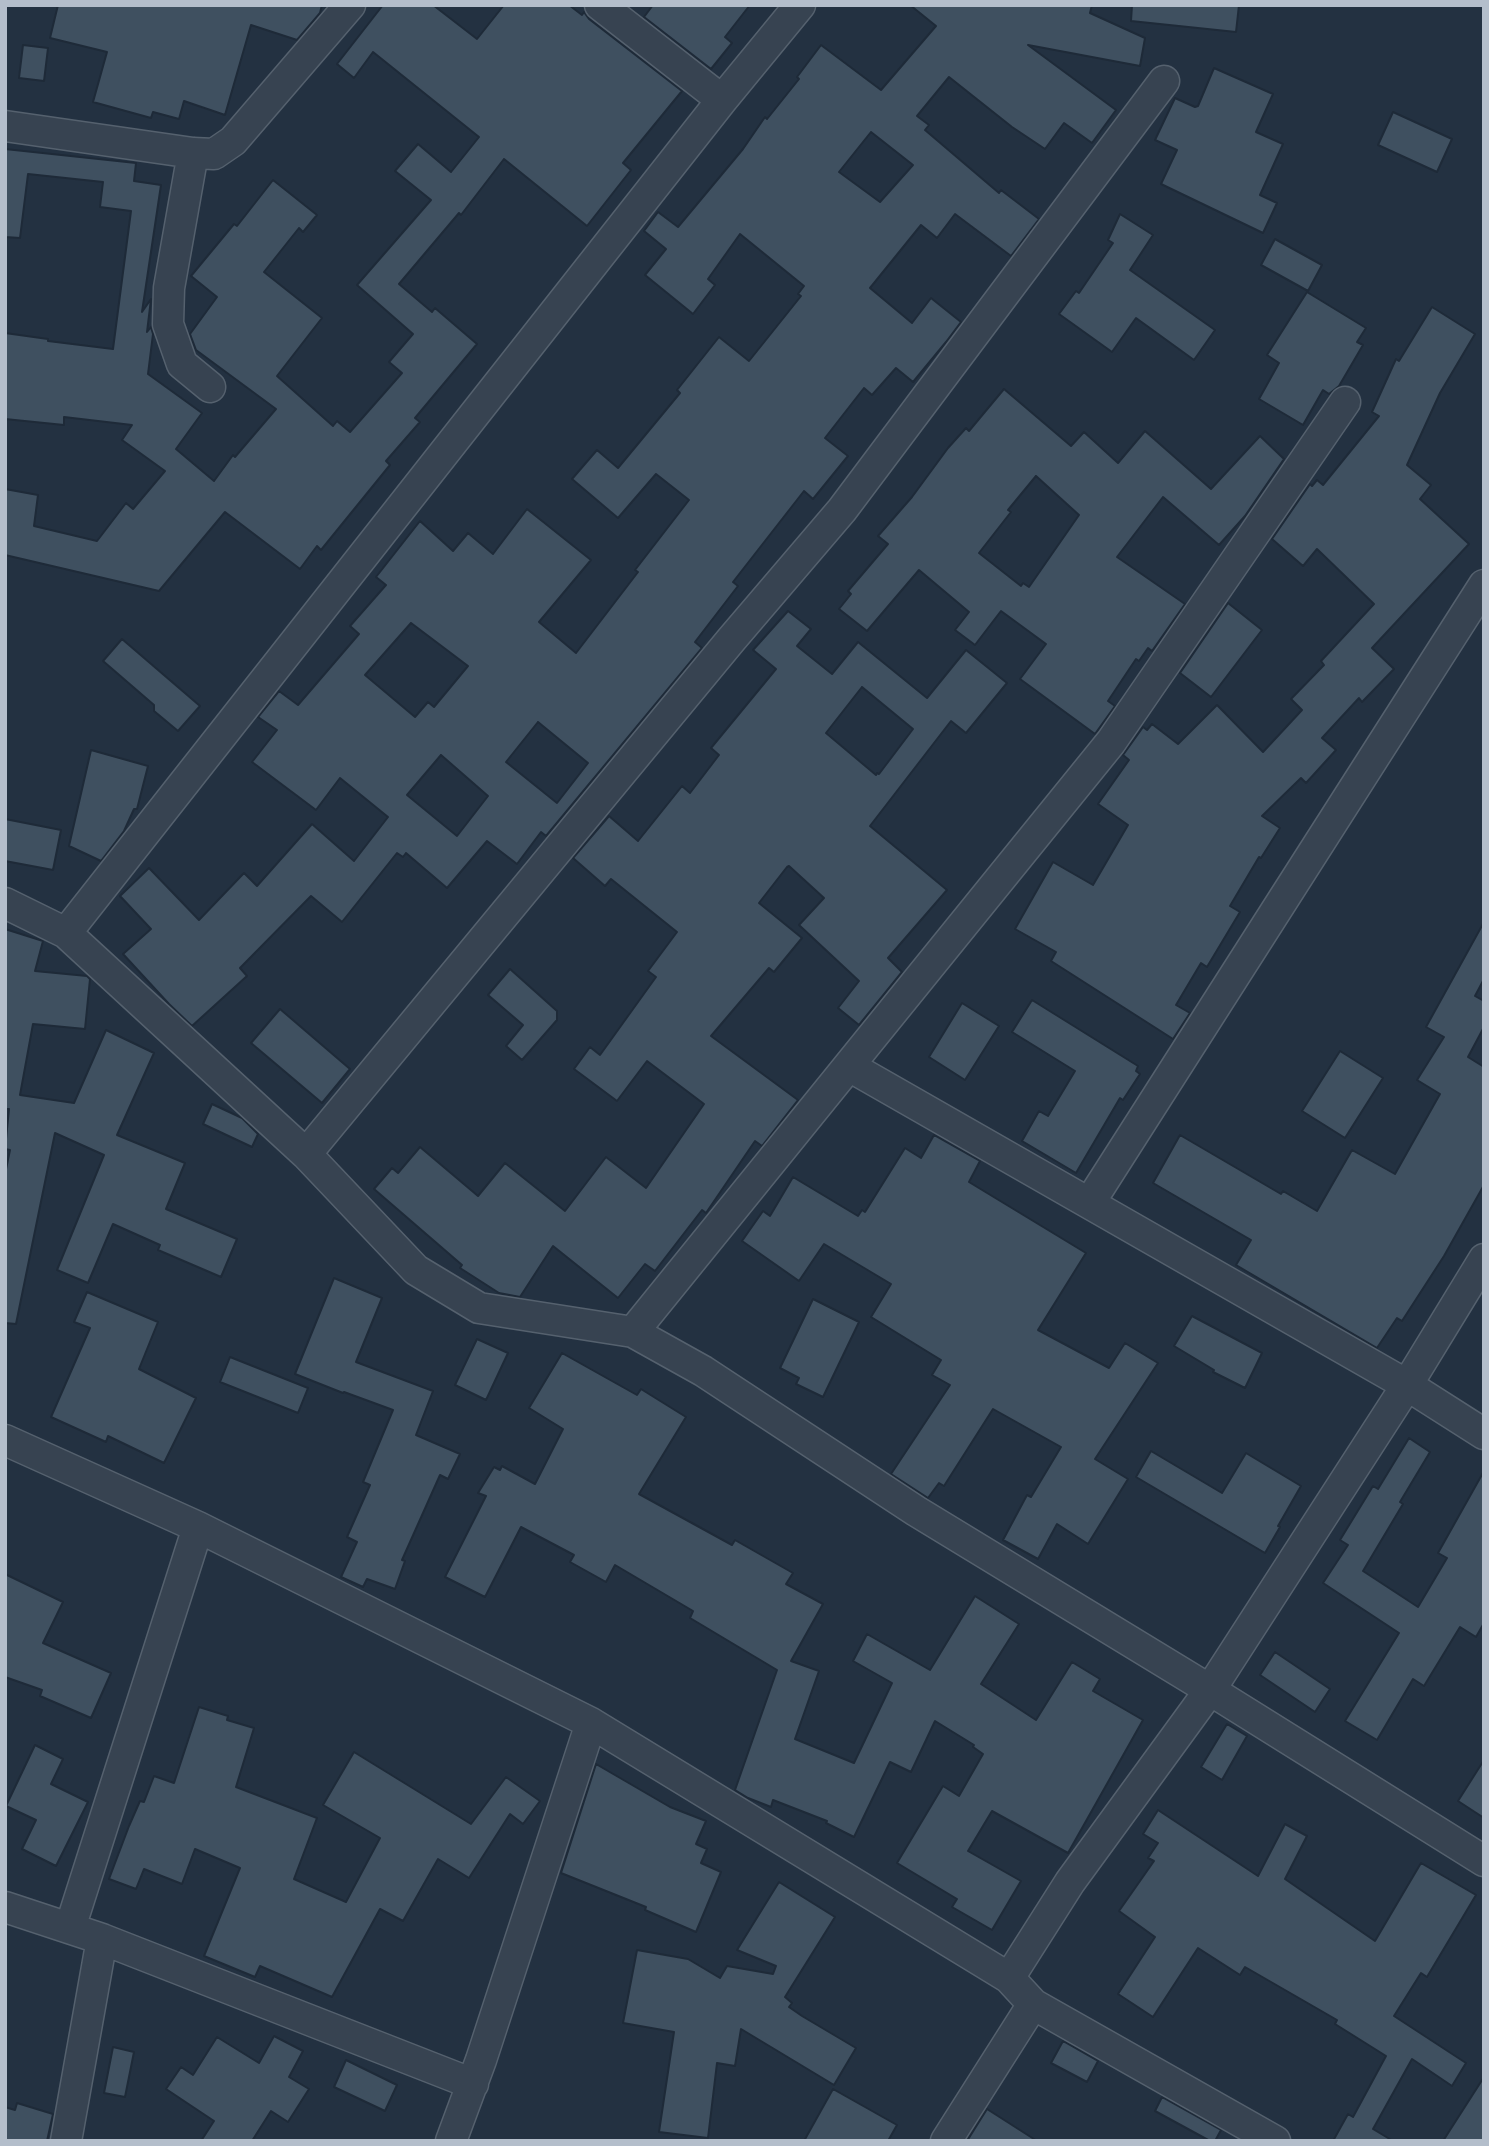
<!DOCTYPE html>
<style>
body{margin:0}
#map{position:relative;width:1489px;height:2146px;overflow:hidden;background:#233141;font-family:"PT Sans Narrow",sans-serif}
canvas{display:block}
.frame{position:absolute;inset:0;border:7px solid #b4becb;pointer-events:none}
</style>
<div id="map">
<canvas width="1489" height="2146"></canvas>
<div class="frame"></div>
</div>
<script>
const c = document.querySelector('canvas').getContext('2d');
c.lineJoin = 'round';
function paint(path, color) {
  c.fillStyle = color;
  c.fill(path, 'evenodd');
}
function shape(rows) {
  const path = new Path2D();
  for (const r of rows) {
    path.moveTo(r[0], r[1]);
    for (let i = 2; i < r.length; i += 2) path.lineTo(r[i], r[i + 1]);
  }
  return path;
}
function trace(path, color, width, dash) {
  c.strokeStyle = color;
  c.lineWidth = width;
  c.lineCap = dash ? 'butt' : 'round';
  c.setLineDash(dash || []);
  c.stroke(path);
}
const building = shape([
 [58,5,322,5,320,13,297,40,251,25,225,115,184,101,179,119,153,112,151,118,93,102,107,52,50,38,58,5],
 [383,5,433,5,477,39,504,5,569,5,582,15,584,12,589,19,682,91,623,163,631,170,587,226,504,159,461,215,459,213,399,284,432,312,435,308,477,344,415,418,420,422,386,461,390,465,321,550,317,546,300,569,225,512,159,591,5,555,5,489,38,495,34,526,97,541,126,503,133,509,165,471,122,440,132,425,64,417,64,425,5,419,5,333,48,339,48,341,113,349,131,211,100,207,103,182,28,174,20,238,5,237,5,149,136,163,134,181,161,185,142,312,151,299,147,332,151,327,153,334,148,374,202,413,176,449,214,481,233,455,235,457,276,409,196,350,190,334,217,297,191,276,234,224,237,226,273,180,317,215,303,232,299,228,264,272,322,318,277,376,333,426,337,421,350,432,402,373,389,362,413,334,357,285,431,200,395,171,418,144,451,172,479,137,373,52,354,78,337,64,383,5],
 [653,5,750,5,725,37,732,43,711,69,644,17,653,5],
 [910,5,1092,5,1090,13,1145,38,1140,66,1028,45,1116,110,1092,143,1064,123,1045,149,1012,127,949,77,917,116,929,125,925,130,999,193,1001,190,1039,219,1011,256,955,214,937,238,921,225,870,288,912,323,931,298,961,322,946,342,913,382,896,368,872,395,864,388,825,438,848,456,813,499,804,491,733,582,738,586,695,642,702,648,546,836,541,832,517,864,487,841,447,888,406,853,403,857,397,853,342,922,311,896,240,968,247,976,192,1026,169,1004,123,954,151,929,120,896,149,868,199,920,244,873,257,886,312,824,354,861,388,817,340,778,316,810,252,762,277,730,258,717,279,691,298,705,359,634,350,626,386,585,376,577,420,521,453,551,468,533,493,554,527,509,591,560,539,622,576,653,638,572,635,570,689,500,656,474,618,518,572,479,597,450,618,468,680,393,677,390,719,337,749,361,801,296,798,294,804,286,740,234,708,279,715,285,693,314,645,275,666,249,644,231,658,212,678,227,743,149,765,117,767,119,799,79,797,77,821,45,881,90,936,26,910,5],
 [871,132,913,165,880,202,839,172,871,132],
 [411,623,468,666,434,707,428,702,415,717,365,675,411,623],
 [538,722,588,763,557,803,506,762,538,722],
 [441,755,488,796,457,836,407,795,441,755],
 [1132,5,1239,5,1236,32,1131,21,1132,5],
 [23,45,48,48,44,81,19,78,23,45],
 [1214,68,1273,94,1256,132,1283,144,1260,195,1277,203,1263,233,1161,184,1177,150,1155,140,1175,98,1195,107,1198,106,1214,68],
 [1393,112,1452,139,1437,172,1378,145,1393,112],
 [1120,214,1153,235,1130,270,1215,330,1194,360,1136,318,1112,352,1059,314,1076,291,1079,293,1113,243,1108,240,1120,214],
 [1275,239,1322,265,1308,291,1261,265,1275,239],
 [1307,292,1366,328,1357,342,1363,345,1339,386,1329,394,1323,390,1303,425,1259,399,1279,363,1267,355,1307,292],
 [1432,307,1475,334,1440,393,1407,465,1431,485,1420,499,1469,544,1372,648,1394,669,1362,702,1359,698,1322,738,1336,750,1306,783,1301,778,1262,816,1280,828,1261,858,1259,857,1230,906,1240,912,1207,967,1201,963,1176,1005,1190,1013,1173,1039,1051,961,1056,952,1015,929,1053,862,1093,885,1128,825,1098,804,1129,760,1123,755,1143,727,1147,730,1152,724,1178,744,1217,705,1263,752,1302,710,1291,699,1324,665,1321,661,1374,604,1317,549,1303,566,1272,539,1310,484,1312,486,1317,480,1323,485,1379,416,1372,412,1396,359,1399,361,1432,307],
 [1004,389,1071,446,1084,432,1118,463,1145,431,1211,489,1260,436,1284,459,1245,516,1219,545,1163,497,1117,557,1185,604,1152,651,1148,648,1139,661,1136,659,1108,701,1115,706,1095,734,1020,679,1046,644,1001,611,975,645,955,630,969,612,919,570,867,631,839,609,851,594,848,591,888,544,878,536,912,497,948,448,966,428,969,431,1004,389],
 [1036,476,1079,515,1029,587,1023,583,1021,586,979,553,1011,512,1008,510,1036,476],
 [1228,603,1262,630,1211,697,1180,673,1228,603],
 [788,611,811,629,797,646,832,674,858,642,927,698,966,650,1007,683,966,733,951,721,870,826,947,890,888,958,902,972,859,1025,838,1008,859,981,799,925,824,898,789,866,787,867,759,903,802,938,774,972,769,968,711,1036,798,1100,762,1146,755,1141,706,1213,702,1210,655,1271,645,1264,618,1298,553,1246,520,1297,499,1293,460,1268,462,1265,374,1189,392,1168,398,1173,420,1147,478,1196,505,1163,565,1211,606,1157,646,1188,704,1104,647,1061,617,1101,574,1069,590,1047,600,1055,656,977,648,971,677,932,611,879,605,886,573,858,609,816,638,841,682,786,690,793,719,755,711,748,776,669,753,650,788,611],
 [862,687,913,729,879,774,877,773,876,775,826,733,862,687],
 [122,639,200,706,178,731,154,711,154,705,103,661,122,639],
 [91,750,148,766,137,809,134,809,124,831,101,861,69,846,91,750],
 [5,819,61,830,53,870,5,861,5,819],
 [1484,922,1484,979,1475,996,1484,1001,1484,1027,1468,1057,1484,1067,1484,1185,1444,1256,1402,1321,1397,1318,1377,1348,1236,1265,1251,1240,1153,1183,1180,1135,1281,1194,1283,1191,1317,1211,1352,1150,1395,1174,1440,1094,1417,1080,1444,1037,1426,1027,1484,922],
 [5,929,43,941,35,971,87,976,90,979,85,1029,33,1024,20,1095,74,1103,106,1030,154,1053,117,1135,185,1163,166,1209,237,1239,221,1277,158,1250,160,1245,113,1224,88,1283,57,1270,104,1155,55,1133,16,1324,5,1323,5,1174,10,1150,5,1149,9,1109,5,1109,5,929],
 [510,969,557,1011,557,1020,522,1060,506,1046,523,1025,488,995,510,969],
 [1032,1000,1138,1066,1136,1071,1140,1074,1123,1100,1120,1098,1076,1173,1022,1141,1039,1111,1048,1116,1075,1071,1012,1032,1032,1000],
 [962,1003,999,1026,965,1080,929,1057,962,1003],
 [280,1009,350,1069,322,1103,251,1043,280,1009],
 [1340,1051,1383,1078,1345,1138,1302,1111,1340,1051],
 [212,1104,242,1118,258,1134,252,1147,203,1124,212,1104],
 [934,1135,980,1161,969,1182,1086,1253,1038,1330,1109,1368,1125,1343,1158,1363,1095,1459,1128,1479,1088,1544,1057,1524,1038,1559,1003,1540,1027,1495,1031,1497,1061,1447,993,1409,944,1486,939,1483,928,1498,891,1474,950,1385,932,1375,941,1360,871,1317,891,1284,824,1244,799,1281,742,1241,763,1211,770,1216,793,1177,858,1216,862,1210,865,1212,905,1148,921,1158,934,1135],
 [334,1278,382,1298,356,1362,433,1391,416,1435,460,1454,448,1479,440,1475,402,1560,405,1561,395,1589,367,1579,363,1587,341,1577,357,1542,347,1537,370,1485,363,1482,393,1410,344,1392,343,1393,295,1374,334,1278],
 [87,1292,158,1322,139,1369,196,1398,164,1463,108,1436,106,1442,51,1417,90,1328,74,1322,87,1292],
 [813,1299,859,1322,823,1397,796,1384,799,1378,780,1368,813,1299],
 [1192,1316,1262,1353,1245,1388,1213,1372,1214,1370,1174,1346,1192,1316],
 [477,1339,508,1353,486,1400,455,1385,477,1339],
 [562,1353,637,1395,641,1389,686,1417,639,1494,732,1545,735,1540,793,1573,786,1584,823,1604,791,1661,819,1671,795,1739,854,1763,892,1683,853,1661,867,1634,930,1670,975,1596,1019,1624,981,1684,1036,1720,1072,1662,1100,1679,1093,1691,1143,1720,1068,1853,992,1811,968,1851,1021,1881,992,1930,952,1907,957,1899,897,1863,943,1786,959,1796,983,1754,973,1747,974,1745,935,1721,911,1772,890,1762,854,1837,826,1823,827,1821,773,1800,771,1807,748,1798,735,1790,777,1670,690,1618,693,1611,615,1565,606,1582,570,1562,574,1555,521,1527,485,1597,445,1577,486,1496,478,1493,494,1467,500,1470,502,1466,535,1484,563,1429,529,1408,562,1353],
 [230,1357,308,1388,298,1413,220,1382,230,1357],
 [1409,1438,1430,1452,1400,1502,1403,1504,1363,1571,1418,1607,1447,1558,1438,1553,1484,1471,1484,1623,1476,1637,1460,1627,1424,1686,1413,1679,1377,1740,1345,1721,1399,1633,1323,1583,1348,1545,1340,1540,1373,1486,1378,1489,1409,1438],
 [1151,1451,1222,1493,1246,1453,1301,1486,1278,1526,1280,1527,1265,1553,1136,1477,1151,1451],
 [5,1574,63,1602,43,1643,111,1673,91,1718,40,1696,42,1690,5,1677,5,1574],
 [1275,1652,1330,1689,1315,1712,1260,1675,1275,1652],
 [199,1707,228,1716,227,1720,254,1728,236,1787,317,1818,294,1879,346,1902,380,1838,323,1805,354,1752,471,1824,506,1777,540,1801,523,1824,510,1814,469,1878,438,1859,403,1921,380,1909,332,1997,260,1966,255,1977,204,1956,240,1868,195,1849,182,1884,144,1869,136,1889,109,1879,129,1826,140,1801,144,1802,154,1776,174,1783,199,1707],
 [1227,1724,1247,1736,1222,1780,1201,1767,1227,1724],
 [35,1745,63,1759,51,1784,88,1802,56,1866,22,1849,36,1820,6,1806,35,1745],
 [1484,1760,1484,1818,1458,1801,1484,1760],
 [596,1764,670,1807,706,1821,696,1844,707,1849,701,1863,721,1872,696,1932,645,1910,646,1907,561,1873,596,1764],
 [1158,1810,1258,1876,1285,1824,1307,1836,1285,1879,1375,1941,1421,1863,1476,1895,1427,1977,1421,1973,1394,2016,1466,2063,1452,2086,1412,2059,1373,2129,1393,2141,1333,2141,1348,2114,1353,2117,1386,2056,1335,2024,1337,2020,1245,1967,1240,1975,1198,1948,1153,2017,1118,1994,1155,1937,1119,1911,1154,1861,1148,1858,1158,1843,1143,1834,1158,1810],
 [779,1882,835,1917,785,1997,792,2003,789,2007,802,2016,856,2048,834,2085,741,2029,735,2066,717,2063,708,2138,659,2132,674,2032,623,2023,637,1950,688,1959,720,1978,727,1966,773,1974,776,1966,737,1950,779,1882],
 [274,2036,303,2051,289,2077,309,2089,288,2122,271,2111,252,2141,201,2141,214,2121,166,2089,181,2067,193,2075,217,2037,259,2063,274,2036],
 [1063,2041,1098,2061,1087,2082,1051,2063,1063,2041],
 [113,2047,134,2052,125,2097,104,2093,113,2047],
 [346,2060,397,2085,385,2111,334,2087,346,2060],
 [1484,2077,1484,2141,1443,2141,1484,2077],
 [833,2089,897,2125,888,2141,804,2141,833,2089],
 [1162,2097,1221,2130,1215,2141,1210,2141,1155,2111,1162,2097],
 [17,2103,53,2114,47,2141,5,2141,5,2107,15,2110,17,2103],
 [987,2109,1037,2141,967,2141,987,2109]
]);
paint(building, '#3f5060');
trace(building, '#1e2a38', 2);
const street = shape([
 [600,5,722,100],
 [5,126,193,153,214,154,233,141,350,5],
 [193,153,169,288,168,324,182,364,210,387],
 [5,903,66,933,306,1154,416,1270,479,1308,633,1332,703,1371,916,1511,1210,1690,1484,1861],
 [66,933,722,100,800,5],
 [849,1066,1407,1385,1484,1434],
 [306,1154,731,640,842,510,1164,81],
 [1090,1202,1484,585],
 [633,1332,1111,742,1345,402],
 [5,1440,198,1527,591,1723],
 [5,1907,102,1939,473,2084],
 [70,1928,198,1527],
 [1009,1978,1070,1882,1210,1690,1407,1385,1484,1259],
 [66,2141,102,1939],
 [451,2141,481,2060,591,1723,1009,1978,1033,2004,1275,2141],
 [946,2141,1033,2004]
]);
trace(street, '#55616e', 33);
trace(street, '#374351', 30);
</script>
